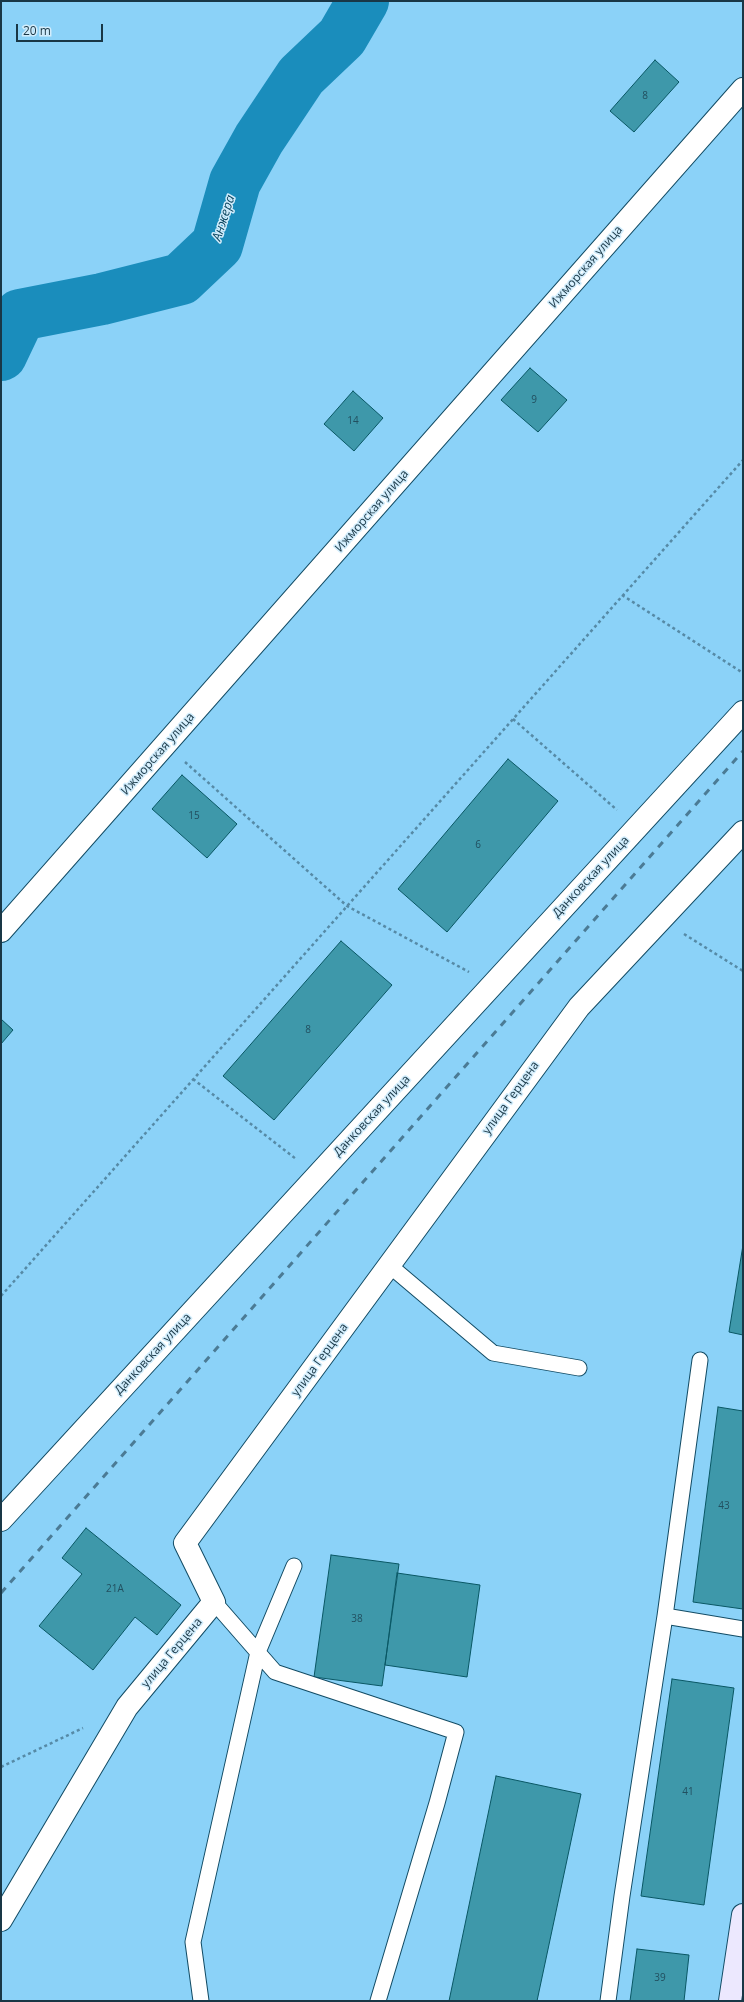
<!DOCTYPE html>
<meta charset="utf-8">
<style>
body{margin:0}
#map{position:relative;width:744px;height:2002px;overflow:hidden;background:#8bd2f8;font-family:"Open Sans",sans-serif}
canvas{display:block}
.frame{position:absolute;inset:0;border:2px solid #193746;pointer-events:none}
.scale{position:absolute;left:16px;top:24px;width:87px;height:18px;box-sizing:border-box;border:2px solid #193746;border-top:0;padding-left:5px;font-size:12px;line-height:14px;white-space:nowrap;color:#193746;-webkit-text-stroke:3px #d2edfc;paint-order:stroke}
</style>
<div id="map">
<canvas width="744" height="2002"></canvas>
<div class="frame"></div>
<div class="scale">20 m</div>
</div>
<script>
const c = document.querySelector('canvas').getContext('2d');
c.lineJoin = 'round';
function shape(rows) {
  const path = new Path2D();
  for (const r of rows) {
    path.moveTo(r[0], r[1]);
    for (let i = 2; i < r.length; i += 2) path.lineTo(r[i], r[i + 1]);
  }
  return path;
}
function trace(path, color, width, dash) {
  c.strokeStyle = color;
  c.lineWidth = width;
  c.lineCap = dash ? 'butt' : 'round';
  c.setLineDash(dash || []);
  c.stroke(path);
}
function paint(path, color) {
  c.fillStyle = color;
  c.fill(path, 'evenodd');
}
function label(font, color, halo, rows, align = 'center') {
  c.font = font + ' "Open Sans",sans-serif';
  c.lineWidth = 3;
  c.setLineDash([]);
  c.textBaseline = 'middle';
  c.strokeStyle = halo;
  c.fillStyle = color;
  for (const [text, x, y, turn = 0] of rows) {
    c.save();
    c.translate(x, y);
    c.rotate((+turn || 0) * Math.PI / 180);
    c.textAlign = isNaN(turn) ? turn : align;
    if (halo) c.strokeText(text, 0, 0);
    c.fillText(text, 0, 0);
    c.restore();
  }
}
trace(shape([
 [1,355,20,315,102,299,181,279,217,245,235,182,259,139,301,76,342,37,363,1]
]), '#1a8dbc', 52);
const building = shape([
 [655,60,679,82,634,132,610,111,655,60],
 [530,368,567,400,538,432,501,400,530,368],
 [353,391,383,418,354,451,324,424,353,391],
 [508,759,558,801,447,932,398,889,508,759],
 [182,775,237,824,207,858,152,809,182,775],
 [341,941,392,985,274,1120,223,1076,341,941],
 [1,1019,13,1030,1,1044,1,1019],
 [743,1245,743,1335,729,1332,743,1245],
 [718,1407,743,1411,743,1609,693,1602,718,1407],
 [86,1528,181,1605,157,1635,135,1617,93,1670,39,1626,82,1574,62,1558,86,1528],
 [331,1555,399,1564,382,1686,314,1677,331,1555],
 [397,1573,480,1585,467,1677,385,1665,397,1573],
 [672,1679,734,1688,704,1905,641,1896,672,1679],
 [496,1776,581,1794,537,2001,449,2001,496,1776],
 [637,1949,689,1955,684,2001,630,2001,637,1949]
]);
paint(building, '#3e98aa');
trace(building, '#095764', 1);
const service = shape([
 [389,1265,493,1353,579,1368],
 [700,1360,665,1616,743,1629],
 [214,1602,275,1672,456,1732,437,1803,378,2001],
 [201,2001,193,1942,258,1652,294,1566],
 [608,2001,622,1896,665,1616]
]);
const minor = shape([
 [1,931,743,89],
 [1,1520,743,712],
 [1,1920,127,1707,214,1602,185,1543,579,1007,743,832]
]);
const secondary = shape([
 [730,2001,743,1915]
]);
trace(service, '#124b64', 17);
trace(minor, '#124b64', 24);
trace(secondary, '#124b64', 24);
trace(shape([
 [622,595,743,673],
 [513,719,617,810],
 [185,762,347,906,469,972],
 [684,934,743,971],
 [193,1079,296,1159],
 [1,1296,743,460],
 [1,1767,83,1728]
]), '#568aa6', 2.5, [3, 3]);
trace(service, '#fff', 15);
trace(minor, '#fff', 22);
trace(secondary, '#ece8fe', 22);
trace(shape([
 [1,1593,743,751]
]), '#4b7b95', 3, [7, 7]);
label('10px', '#224f5f', null, [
 ["8",645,96],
 ["9",534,400],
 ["14",353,421],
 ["15",194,816],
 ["6",478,845],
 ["8",308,1030],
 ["43",724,1506],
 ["21А",115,1589],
 ["38",357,1619],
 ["41",688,1792],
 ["39",660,1978]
]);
label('12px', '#193746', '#d2edfc', [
 ["Ижморская улица",586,267,-49],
 ["Ижморская улица",372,511,-49],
 ["Ижморская улица",158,754,-49],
 ["Данковская улица",591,877,-47],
 ["улица Герцена",511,1098,-54],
 ["Данковская улица",372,1116,-47],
 ["Данковская улица",153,1354,-47],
 ["улица Герцена",320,1360,-54],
 ["улица Герцена",172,1653,-50]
]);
label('italic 13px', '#0e4861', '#d2edfc', [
 ["Анжера",224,218,-72]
]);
</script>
